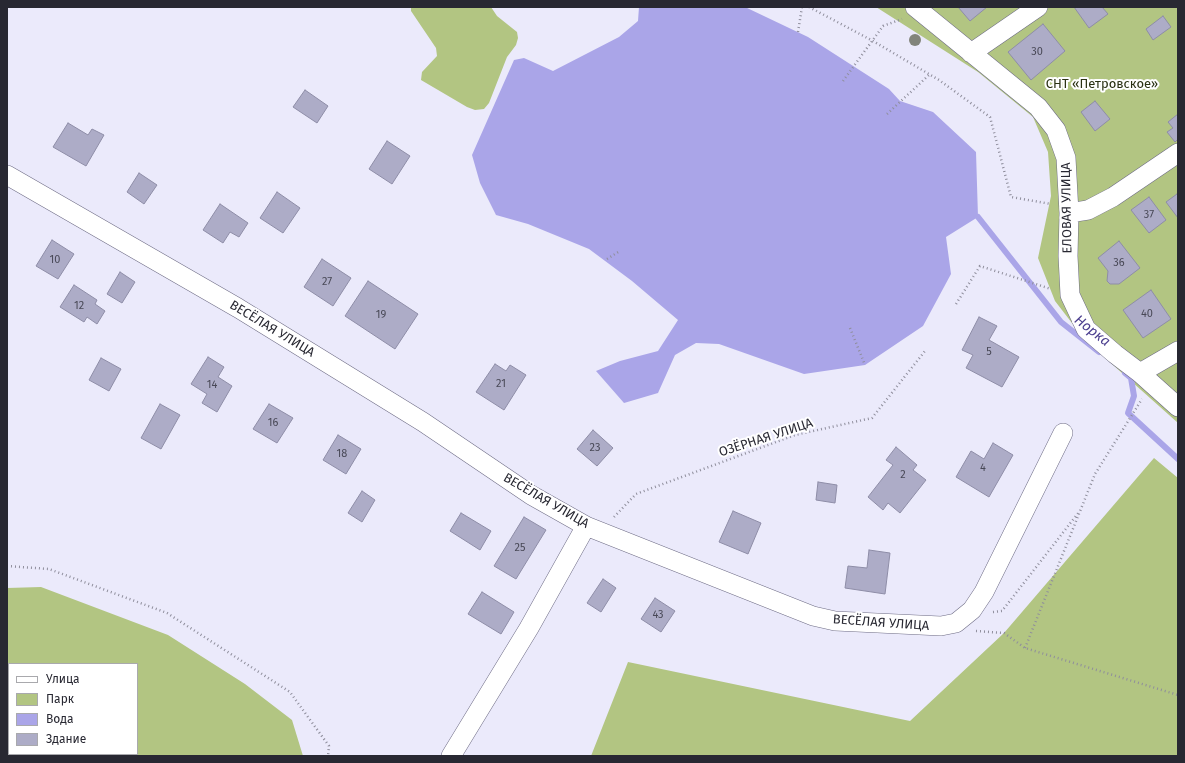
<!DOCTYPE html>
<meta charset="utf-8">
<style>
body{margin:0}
#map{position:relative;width:1185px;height:763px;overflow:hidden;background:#ebeafb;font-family:"Fira Sans",sans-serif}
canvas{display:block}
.frame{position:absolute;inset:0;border:8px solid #282832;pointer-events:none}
.legend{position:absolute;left:8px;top:663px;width:130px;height:92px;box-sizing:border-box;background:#fff;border:1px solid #a9a9ad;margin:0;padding:5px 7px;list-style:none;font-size:12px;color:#282832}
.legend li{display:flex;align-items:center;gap:8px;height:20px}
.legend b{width:20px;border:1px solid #a9a9ad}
</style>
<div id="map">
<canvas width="1185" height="763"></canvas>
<div class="frame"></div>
<ul class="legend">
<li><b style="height:5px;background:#fff"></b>Улица</li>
<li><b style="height:11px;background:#b2c582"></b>Парк</li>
<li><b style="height:11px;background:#aaa5e8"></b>Вода</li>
<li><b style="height:11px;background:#adacc7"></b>Здание</li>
</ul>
</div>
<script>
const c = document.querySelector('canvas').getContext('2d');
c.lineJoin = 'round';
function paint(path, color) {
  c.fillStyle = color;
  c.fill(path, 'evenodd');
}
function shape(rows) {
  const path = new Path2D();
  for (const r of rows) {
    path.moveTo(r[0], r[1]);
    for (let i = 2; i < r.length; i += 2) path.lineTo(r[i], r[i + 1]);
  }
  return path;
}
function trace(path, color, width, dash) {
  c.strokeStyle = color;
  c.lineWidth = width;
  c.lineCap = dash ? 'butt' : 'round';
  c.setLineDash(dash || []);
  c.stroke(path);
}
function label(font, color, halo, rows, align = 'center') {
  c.font = font + ' "Fira Sans",sans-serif';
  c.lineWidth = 4;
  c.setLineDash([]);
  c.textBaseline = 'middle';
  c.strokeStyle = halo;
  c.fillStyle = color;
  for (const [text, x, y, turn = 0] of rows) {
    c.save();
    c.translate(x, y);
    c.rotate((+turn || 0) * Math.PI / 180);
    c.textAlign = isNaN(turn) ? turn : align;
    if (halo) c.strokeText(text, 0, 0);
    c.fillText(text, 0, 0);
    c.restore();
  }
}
paint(shape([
 [411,7,491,7,497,16,517,32,518,38,516,45,507,57,489,103,484,109,475,110,467,107,421,80,422,72,437,56,436,48,411,11],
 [876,7,1178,7,1178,423,1085,340,1055,301,1038,258,1051,196,1048,152,1033,117,978,72],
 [1154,458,1178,478,1178,756,591,756,628,662,910,721,1004,633],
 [41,587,168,635,245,684,292,720,303,756,7,756,7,588],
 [9,664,137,664,137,754,9,754]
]), '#b2c582');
paint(shape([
 [639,7,745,7,808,37,889,89,900,101,933,112,976,152,978,217,946,237,951,274,923,326,865,365,804,374,719,344,696,343,675,355,658,393,624,403,596,371,620,361,658,351,678,320,632,281,589,249,528,224,496,215,480,183,472,155,514,60,524,58,553,71,619,37,638,21]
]), '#aaa5e8');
trace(shape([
 [978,217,1061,322,1099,352],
 [1125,373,1131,378,1134,396,1128,413,1178,459]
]), '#aaa5e8', 6);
const building = shape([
 [958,7,987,7,970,21,958,7],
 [1074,7,1102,7,1108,14,1089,28,1074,7],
 [1163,16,1171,27,1153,40,1146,29,1163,16],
 [1043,24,1065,51,1031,80,1008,52,1043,24],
 [305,90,328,106,317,123,293,107,305,90],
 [1095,101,1110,119,1095,131,1081,112,1095,101],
 [1178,114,1178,139,1175,142,1167,132,1173,128,1168,122,1178,114],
 [68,123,88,135,92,129,104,135,86,166,53,147,68,123],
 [387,141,410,156,392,184,369,169,387,141],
 [139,173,157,185,144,204,127,192,139,173],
 [277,192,300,208,283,233,260,218,277,192],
 [1177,194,1178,196,1178,218,1166,202,1177,194],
 [1149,197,1166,220,1149,233,1131,210,1149,197],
 [220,204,248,223,239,237,230,232,223,243,203,230,220,204],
 [52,240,74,254,58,279,36,266,52,240],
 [1119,241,1140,268,1119,284,1110,284,1107,281,1108,271,1098,258,1119,241],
 [322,259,351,278,333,306,304,287,322,259],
 [120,272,135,282,122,303,107,294,120,272],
 [368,281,418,314,395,349,345,316,368,281],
 [74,285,97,300,95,304,105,311,97,324,87,317,84,322,60,307,74,285],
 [1151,290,1171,319,1143,338,1123,310,1151,290],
 [979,317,997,326,989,340,1019,357,1002,387,966,368,973,355,962,350,979,317],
 [208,357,224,367,218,377,232,386,217,412,202,403,207,394,191,384,208,357],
 [101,358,121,369,109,391,89,380,101,358],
 [495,364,506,371,510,365,526,375,504,410,476,392,495,364],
 [160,404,180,415,161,449,141,438,160,404],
 [269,404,293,418,277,443,253,429,269,404],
 [593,430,613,448,597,466,577,449,593,430],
 [338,435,361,449,346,474,323,460,338,435],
 [993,443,1013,455,989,497,956,477,971,451,984,459,993,443],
 [896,447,917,465,913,470,926,480,900,513,888,503,883,510,868,497,893,465,886,460,896,447],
 [818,482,837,485,835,503,816,500,818,482],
 [362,491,375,500,362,522,348,513,362,491],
 [733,511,761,523,748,554,719,542,733,511],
 [461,513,491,531,480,550,450,531,461,513],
 [524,517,546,530,516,579,494,566,524,517],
 [869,550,890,553,885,594,845,588,848,566,867,568,869,550],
 [603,579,616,588,601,612,587,603,603,579],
 [482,592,514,612,501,634,468,614,482,592],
 [655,598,675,611,661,632,641,619,655,598]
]);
paint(building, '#adacc7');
trace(building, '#8e8da7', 1);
const minor = shape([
 [915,7,1038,107,1056,130,1066,158,1069,213,1068,256,1070,295,1086,329,1115,354,1140,373,1178,407],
 [971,53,1038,7],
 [7,175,238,308,423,422,531,495,586,526,813,616,835,621,941,626,956,623,972,610,984,592,1063,433],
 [1069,213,1088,210,1113,197,1178,153],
 [1140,373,1178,351],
 [451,756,529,628,586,526]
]);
trace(minor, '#6e6c85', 20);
trace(shape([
 [809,7,873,41,939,80,990,117,1011,197,1051,204],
 [798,32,802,7],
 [843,81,883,26,902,19],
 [887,114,929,75],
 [607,259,620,251],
 [956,304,980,266,1051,289],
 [850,328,865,365],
 [614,517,636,494,795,435,872,418,925,351],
 [7,566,49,569,167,613,290,692,329,746,328,756],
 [993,612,1002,611,1079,512],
 [976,631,1004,633,1025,648,1178,695],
 [1025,648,1095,474,1142,399]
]), '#8f8e9c', 2.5, [1, 3]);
trace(minor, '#fff', 19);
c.fillStyle = '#81847b';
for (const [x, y] of [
 [915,40]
]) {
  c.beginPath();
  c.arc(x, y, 6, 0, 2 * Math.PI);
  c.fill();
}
label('11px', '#494957', null, [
 ["30",1037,52],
 ["37",1149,215],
 ["10",55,260],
 ["36",1119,263],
 ["27",327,282],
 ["12",79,306],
 ["40",1147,314],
 ["19",381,315],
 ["5",989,352],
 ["21",501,384],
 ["14",212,385],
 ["16",273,423],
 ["23",595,448],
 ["18",342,454],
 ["4",983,468],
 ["2",903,475],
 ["25",520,548],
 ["43",658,615]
]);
label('13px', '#2a3113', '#fff', [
 ["СНТ «Петровское»",1102,84]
]);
label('13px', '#282832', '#fff', [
 ["ЕЛОВАЯ УЛИЦА",1067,208,-91],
 ["ВЕСЁЛАЯ УЛИЦА",272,329,31],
 ["ОЗЁРНАЯ УЛИЦА",766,438,-18],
 ["ВЕСЁЛАЯ УЛИЦА",546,501,30],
 ["ВЕСЁЛАЯ УЛИЦА",881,623,4]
]);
label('italic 14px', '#4c3f8f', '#fff', [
 ["Норка",1092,331,38]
]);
</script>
